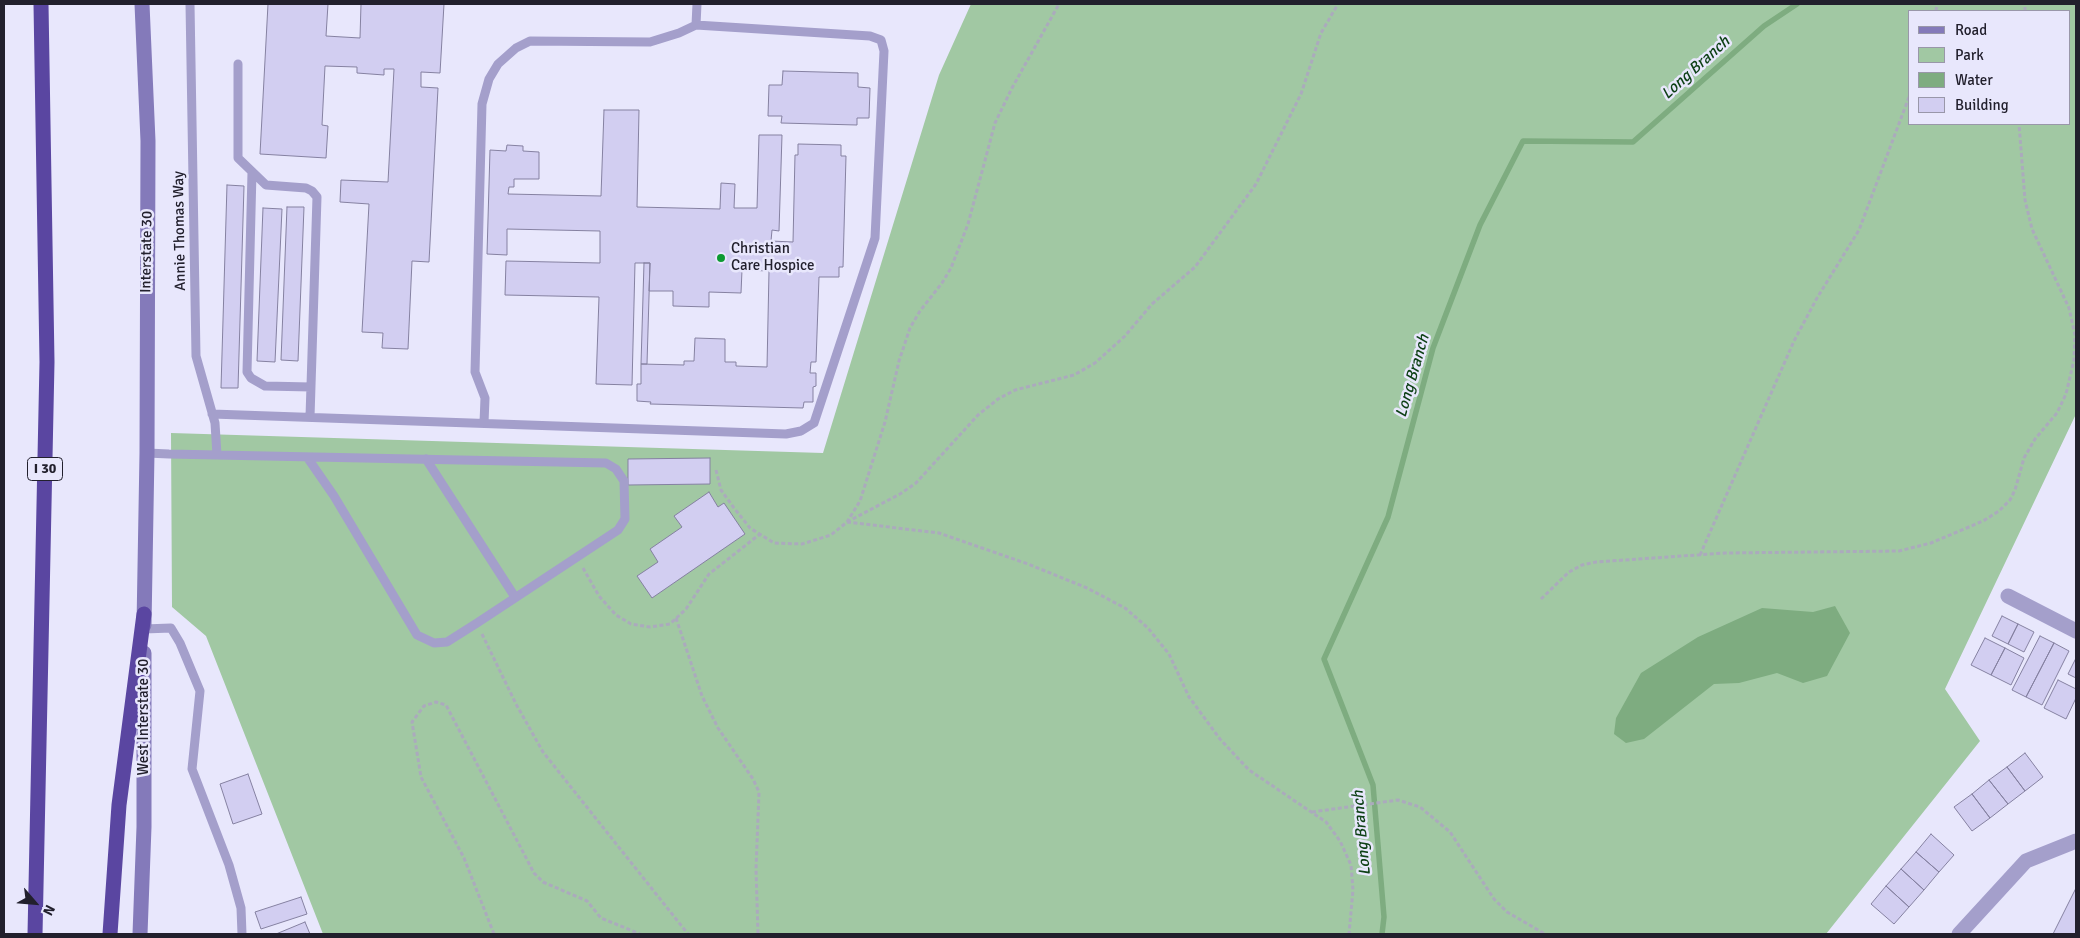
<!DOCTYPE html>
<style>
body{margin:0}
#map{position:relative;width:2080px;height:938px;overflow:hidden;background:#e8e7fc;font-family:Signika,sans-serif}
canvas{display:block}
.frame{position:absolute;inset:0;border:5px solid #22202d;pointer-events:none}
.legend{position:absolute;left:1908px;top:10px;width:162px;height:115px;box-sizing:border-box;background:#e8e7fc;border:1px solid #9997a9;margin:0;padding:6px 9px;list-style:none;font-size:15px;color:#22202d}
.legend li{display:flex;align-items:center;gap:10px;height:25px}
.legend b{width:25px;border:1px solid #9997a9}
.north{position:absolute;left:10px;top:878px;width:50px;height:50px;-webkit-text-stroke:4px #e8e7fc;paint-order:stroke;rotate:117deg;font-size:14px;font-weight:700;line-height:20px;text-align:center;color:#22202d}
.north::after{content:'';display:block;margin:auto;width:18px;height:22px;background:#22202d;clip-path:polygon(50% 0,100% 100%,50% 72%,0 100%)}
</style>
<div id="map">
<canvas width="2080" height="938"></canvas>
<div class="frame"></div>
<ul class="legend">
<li><b style="height:6px;background:#847aba"></b>Road</li>
<li><b style="height:14px;background:#a1c8a3"></b>Park</li>
<li><b style="height:14px;background:#7eac80"></b>Water</li>
<li><b style="height:14px;background:#d2cef1"></b>Building</li>
</ul>
<div class="north">N</div>
</div>
<script>
const c = document.querySelector('canvas').getContext('2d');
c.lineJoin = 'round';
function paint(path, color) {
  c.fillStyle = color;
  c.fill(path, 'evenodd');
}
function shape(rows) {
  const path = new Path2D();
  for (const r of rows) {
    path.moveTo(r[0], r[1]);
    for (let i = 2; i < r.length; i += 2) path.lineTo(r[i], r[i + 1]);
  }
  return path;
}
function trace(path, color, width, dash) {
  c.strokeStyle = color;
  c.lineWidth = width;
  c.lineCap = dash ? 'butt' : 'round';
  c.setLineDash(dash || []);
  c.stroke(path);
}
function label(font, color, halo, rows, align = 'center') {
  c.font = font + ' Signika,sans-serif';
  c.lineWidth = 5;
  c.setLineDash([]);
  c.textBaseline = 'middle';
  c.strokeStyle = halo;
  c.fillStyle = color;
  for (const [text, x, y, turn = 0] of rows) {
    c.save();
    c.translate(x, y);
    c.rotate((+turn || 0) * Math.PI / 180);
    c.textAlign = isNaN(turn) ? turn : align;
    if (halo) c.strokeText(text, 0, 0);
    c.fillText(text, 0, 0);
    c.restore();
  }
}
paint(shape([
 [971,4,2076,4,2076,414,1945,689,1980,741,1826,934,323,934,206,636,172,607,171,433,823,453,939,75],
 [1909,11,2069,11,2069,124,1909,124]
]), '#a1c8a3');
paint(shape([
 [1835,606,1850,633,1827,676,1803,683,1777,673,1739,683,1714,684,1644,739,1626,743,1614,734,1616,718,1641,673,1698,637,1762,608,1813,612]
]), '#7eac80');
trace(shape([
 [1382,934,1384,917,1373,785,1324,659,1388,517,1433,348,1480,225,1523,141,1633,142,1764,26,1797,4]
]), '#7eac80', 5.5);
const building = shape([
 [268,4,328,4,326,36,360,38,361,4,444,4,440,73,421,72,421,87,438,88,429,262,412,261,408,349,382,348,383,333,362,332,369,204,340,202,341,180,388,182,394,69,384,69,384,75,357,73,357,67,325,66,322,125,328,126,326,158,260,154,268,4],
 [783,71,858,73,858,87,870,88,869,118,857,118,857,125,781,123,782,116,768,116,769,85,782,85,783,71],
 [604,110,639,110,637,207,720,209,721,183,735,184,734,208,757,208,759,135,782,135,779,231,772,230,771,241,793,242,795,155,798,155,798,144,841,145,841,156,846,156,843,267,839,267,839,277,819,277,816,362,811,362,810,373,816,373,816,386,813,387,813,402,804,402,803,408,650,404,651,402,637,401,637,384,641,384,641,364,684,365,684,361,694,361,695,338,725,339,725,362,736,362,736,366,767,367,769,271,742,270,741,293,709,292,709,307,673,306,673,291,649,291,650,263,635,263,632,385,596,384,599,297,505,295,506,261,600,263,600,231,507,229,507,255,487,254,490,150,506,151,507,145,523,146,523,151,539,152,539,179,514,179,514,187,509,187,508,194,601,196,604,110],
 [227,185,244,186,238,388,221,388,227,185],
 [287,207,304,207,298,361,281,360,287,207],
 [263,208,282,209,275,362,257,361,263,208],
 [644,263,650,263,647,364,641,364,644,263],
 [710,458,710,484,628,485,628,459,710,458],
 [709,492,718,507,724,503,745,534,652,598,637,576,658,562,650,549,682,527,674,516,709,492],
 [2002,616,2018,624,2008,644,1992,636,2002,616],
 [2018,624,2034,632,2024,652,2008,644,2018,624],
 [2040,636,2054,643,2026,697,2012,690,2040,636],
 [1985,638,2005,648,1991,675,1971,665,1985,638],
 [2054,643,2069,651,2042,705,2026,697,2054,643],
 [2005,648,2024,658,2011,685,1991,675,2005,648],
 [2076,658,2076,678,2068,674,2076,658],
 [2058,680,2076,689,2076,698,2066,719,2044,708,2058,680],
 [2025,753,2043,777,2025,791,2007,767,2025,753],
 [2007,767,2025,791,2008,804,1989,780,2007,767],
 [248,774,262,814,233,824,220,784,248,774],
 [1989,780,2008,804,1990,818,1972,794,1989,780],
 [1972,794,1990,818,1972,831,1954,807,1972,794],
 [1931,834,1954,855,1939,872,1916,852,1931,834],
 [1916,852,1939,872,1924,890,1901,869,1916,852],
 [1901,869,1924,890,1909,907,1886,886,1901,869],
 [1886,886,1909,907,1894,924,1871,904,1886,886],
 [2076,888,2076,934,2053,934,2076,888],
 [301,897,307,914,261,929,255,912,301,897],
 [305,922,310,934,276,934,305,922]
]);
paint(building, '#d2cef1');
trace(building, '#8581a1', 1);
trace(shape([
 [1936,11,1937,4],
 [2025,11,2025,4],
 [716,470,721,490,734,508,750,528,774,543,802,544,831,535,847,522,860,501,885,422,899,361,910,328,920,311,942,283,951,268,968,224,995,123,1012,88,1059,4],
 [847,522,900,494,916,483,978,415,998,399,1015,390,1074,375,1095,363,1125,336,1152,304,1195,267,1256,184,1301,94,1321,33,1338,4],
 [847,522,939,533,1028,564,1087,588,1125,608,1148,628,1169,654,1189,697,1220,739,1249,770,1326,822,1340,841,1351,865,1353,890,1349,934],
 [1700,555,1794,341,1817,298,1859,230,1909,97],
 [583,568,599,596,616,615,631,624,650,627,670,624,686,609,709,574,760,534],
 [1541,599,1569,572,1582,565,1596,562,1725,553,1899,551,1931,543,1983,521,1999,511,2010,500,2015,490,2024,458,2035,439,2057,413,2066,394,2074,360,2075,335,2069,308,2032,229,2025,200,2019,124],
 [676,618,702,696,718,728,753,779,759,792,756,869,758,934],
 [482,634,516,704,543,752,688,934],
 [1312,812,1398,800,1420,807,1450,832,1494,899,1507,912,1545,934],
 [494,934,464,858,421,777,412,722,424,706,436,702,446,705,534,873,543,882,587,901,601,918,640,934]
]), '#abaabd', 3, [4, 2.5]);
trace(shape([
 [190,4,196,356,215,423,217,455],
 [696,25,697,4],
 [238,64,238,158,266,185,306,188,312,191,317,197,310,417],
 [252,172,247,372,251,378,265,386,311,387],
 [212,414,786,434,801,431,814,423,875,238,884,51,881,40,870,36,696,25,679,33,650,42,530,41,516,48,498,64,489,79,482,104,475,372,485,398,484,423],
 [147,453,169,454,606,463,616,469,624,481,625,519,618,530,477,623,447,642,434,643,417,635,334,496,307,457],
 [426,459,515,597],
 [144,629,171,628,180,643,200,691,192,769,229,865,241,908,242,934]
]), '#a49fcb', 9);
trace(shape([
 [2008,596,2076,631],
 [1959,934,2026,861,2076,841]
]), '#a49fcb', 15);
trace(shape([
 [142,4,148,141,147,453,144,625],
 [140,934,144,827,144,653]
]), '#847aba', 15);
trace(shape([
 [35,934,47,362,41,4],
 [110,934,119,805,144,614]
]), '#5a46a1', 15);
for (const [x, y, r, color] of [
 [721,258,5,"#0c9a31"]
]) {
  const dot = new Path2D();
  dot.arc(x, y, r, 0, 2 * Math.PI);
  c.fillStyle = color;
  c.fill(dot);
  trace(dot, '#e8e7fc', 2);
}
for (const [x, y, w] of [
 [45,469,35]
]) {
  const box = new Path2D();
  box.roundRect(x - w / 2, y - 11.5, w, 23, 4);
  c.fillStyle = '#e8e7fc';
  c.fill(box);
  trace(box, '#22202d', 1);
}
label('bold 14px', '#22202d', null, [
 ["I 30",45,469]
]);
label('15px', '#22202d', '#e8e7fc', [
 ["Annie Thomas Way",180,231,-91],
 ["Interstate 30",147,252,-89],
 ["West Interstate 30",144,717,-90]
]);
label('15px', '#22202d', '#e8e7fc', [
 ["Christian",731,249],
 ["Care Hospice",731,266]
], 'left');
label('italic 16px', '#0e4116', '#e8e7fc', [
 ["Long Branch",1696,68,-42],
 ["Long Branch",1413,376,-74],
 ["Long Branch",1362,833,-95]
]);
</script>
